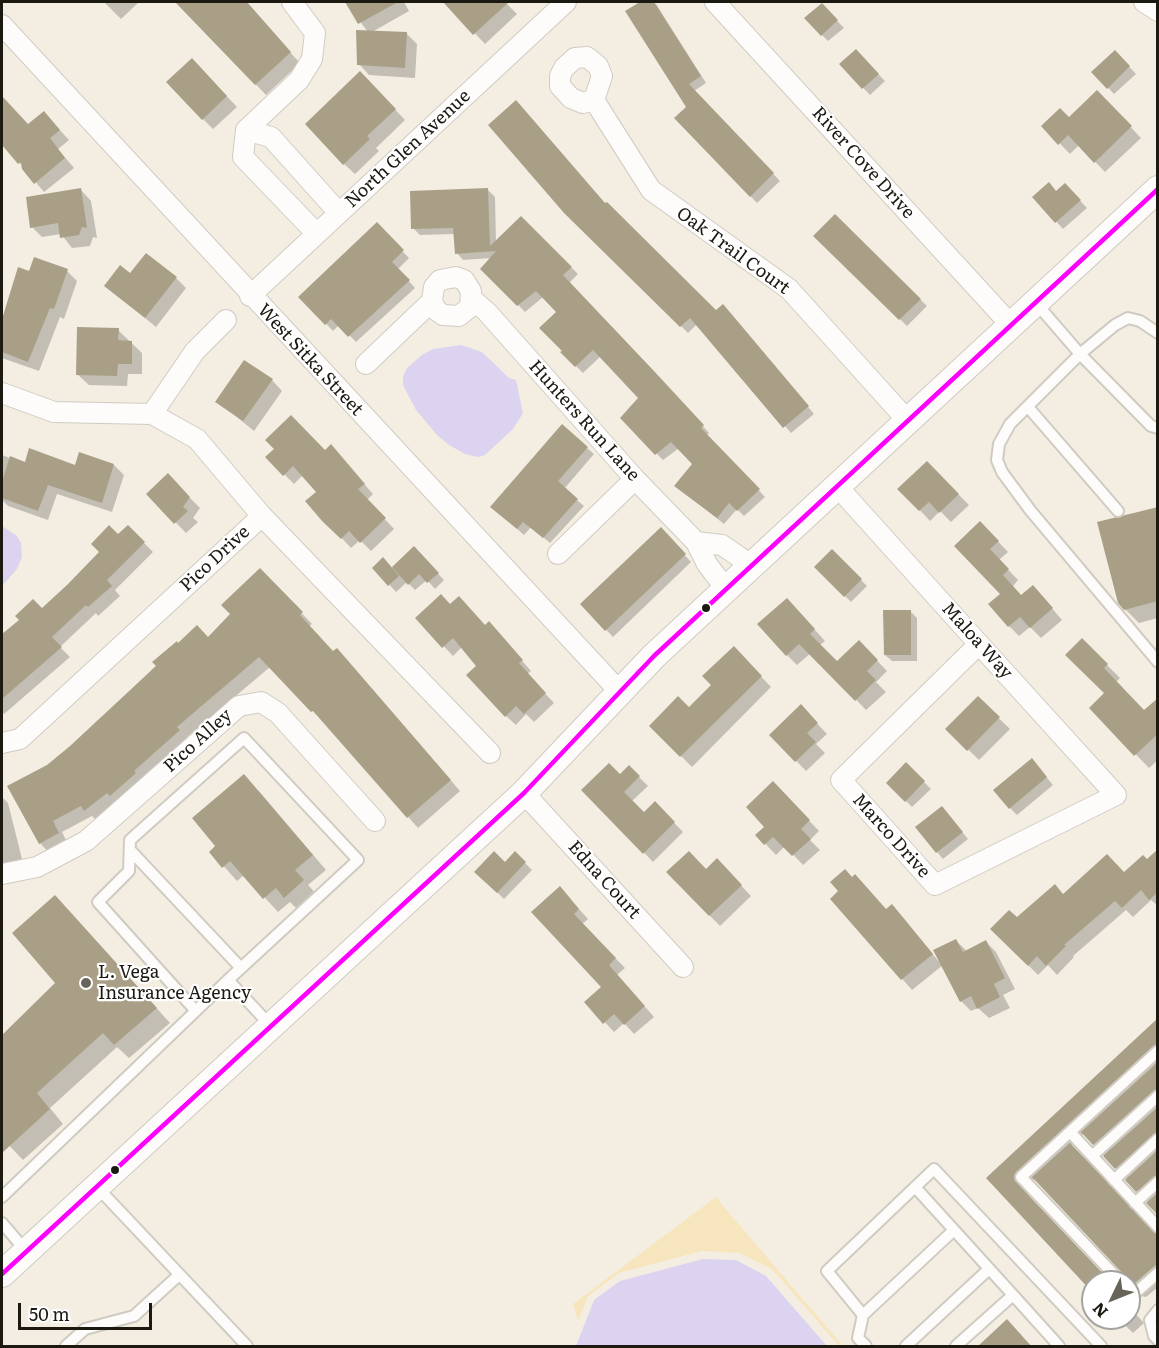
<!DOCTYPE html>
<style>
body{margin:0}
#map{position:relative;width:1159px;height:1348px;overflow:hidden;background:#f4eee2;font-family:Literata,serif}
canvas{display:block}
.frame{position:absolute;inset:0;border:3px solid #1c1911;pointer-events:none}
.north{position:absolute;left:1081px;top:1270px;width:60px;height:60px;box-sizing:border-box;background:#fff;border:2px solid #a4a3a0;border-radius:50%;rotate:227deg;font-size:16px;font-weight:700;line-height:24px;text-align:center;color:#1c1911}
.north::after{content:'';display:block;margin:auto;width:21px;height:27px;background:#68645a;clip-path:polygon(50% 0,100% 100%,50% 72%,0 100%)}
.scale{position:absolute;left:18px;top:1303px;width:134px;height:27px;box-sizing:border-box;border:3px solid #1c1911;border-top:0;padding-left:8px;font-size:18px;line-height:21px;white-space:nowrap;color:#1c1911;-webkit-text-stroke:4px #fff;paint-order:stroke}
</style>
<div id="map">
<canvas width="1159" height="1348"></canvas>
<div class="frame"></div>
<div class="north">N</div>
<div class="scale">50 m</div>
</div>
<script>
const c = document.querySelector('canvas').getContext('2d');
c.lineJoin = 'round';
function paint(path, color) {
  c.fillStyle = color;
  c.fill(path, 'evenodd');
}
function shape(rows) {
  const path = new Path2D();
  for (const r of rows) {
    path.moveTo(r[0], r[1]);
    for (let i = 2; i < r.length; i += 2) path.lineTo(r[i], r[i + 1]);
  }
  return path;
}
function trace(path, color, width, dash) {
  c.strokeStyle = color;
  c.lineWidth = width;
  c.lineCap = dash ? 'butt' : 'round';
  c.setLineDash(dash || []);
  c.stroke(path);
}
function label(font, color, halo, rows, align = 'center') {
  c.font = font + ' Literata,serif';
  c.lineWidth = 4.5;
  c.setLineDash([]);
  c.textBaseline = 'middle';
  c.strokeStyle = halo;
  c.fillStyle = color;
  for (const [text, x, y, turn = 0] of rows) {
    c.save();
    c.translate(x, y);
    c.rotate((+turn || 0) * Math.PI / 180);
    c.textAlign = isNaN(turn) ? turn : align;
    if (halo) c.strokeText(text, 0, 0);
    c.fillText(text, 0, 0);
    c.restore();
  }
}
paint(shape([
 [716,1197,723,1206,843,1346,839,1346,773,1270,740,1253,702,1251,619,1273,588,1296,578,1321,573,1304]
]), '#f7e5be');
paint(shape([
 [461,345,482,352,509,378,516,380,523,413,513,429,485,455,478,457,465,454,449,445,437,435,416,410,403,385,403,376,407,368,422,355,433,349],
 [2,526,17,536,21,543,22,557,17,569,2,586],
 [703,1259,736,1260,766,1276,827,1346,576,1346,594,1300,620,1281]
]), '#dcd3f1');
paint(shape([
 [104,2,139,2,121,19],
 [177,2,244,2,300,63,266,95],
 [345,2,404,2,409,11,372,32,407,34,417,44,415,78,369,75,359,64,357,31,368,32],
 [445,2,505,2,517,14,485,44],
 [643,2,656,4,706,83,694,91,780,181,757,203,676,118,688,107,627,11],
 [822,5,844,28,828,41,822,35],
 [856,51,885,81,870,95,841,65],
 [1115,52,1136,74,1114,94,1093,72],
 [202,70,237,107,213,129,203,119],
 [370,83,405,120,376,148,379,151,355,174,344,164],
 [1097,92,1141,138,1105,172,1079,145,1070,154,1043,126,1069,119],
 [2,98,28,126,44,113,69,140,58,149,74,168,44,192,2,142],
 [1065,185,1087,208,1063,229,1034,197,1057,192],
 [81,190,91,201,97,238,93,237,90,246,72,248,61,234,42,237,32,227],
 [488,190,495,197,496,242,521,218,578,274,569,283,660,378,709,433,707,435,765,497,744,516,737,509,724,524,676,486,694,464,679,448,663,460,622,418,640,398,601,356,583,373,576,366,541,328,558,312,543,297,525,312,482,268,492,258,463,260,457,253,455,234,420,235,413,228],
 [555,200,716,312,730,313,814,414,791,433,697,324,688,333],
 [835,216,927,306,907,326,815,236],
 [376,224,409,258,398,269,415,288,356,342,339,325,333,331,300,297],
 [67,271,77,281,64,319,60,317,39,371,2,358,2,323,13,295,30,273],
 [130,275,176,278,186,288,156,327,106,286],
 [118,330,142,353,142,374,128,374,127,386,89,385,78,375],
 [272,380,282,391,254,431,217,401],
 [587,448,594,454,564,489,584,506,550,543,531,527,524,535,499,513],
 [80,454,114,465,124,475,112,512,57,494,48,520,8,506,2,500,2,455,26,464,76,466],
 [340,456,373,494,367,500,394,529,371,551,360,540,351,548,307,501,318,492,303,475,294,484,267,457],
 [927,463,969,505,951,522,940,511,930,521,900,489],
 [168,476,200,508,193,518,198,522,186,533,148,494],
 [1158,508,1158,618,1139,623,1125,609],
 [128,527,153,552,115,590,120,596,98,616,96,613,60,647,70,657,4,714,2,711,2,636,21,620,42,610],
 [990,533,1008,552,999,560,1018,580,1013,586,1022,597,1043,598,1062,620,1041,638,1030,627,1019,636,1009,626,1002,594,956,546],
 [668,536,691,562,613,637,582,604],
 [414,548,444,580,435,589,427,580,415,590,407,582,396,592,374,568,392,568],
 [832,551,867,586,851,602,816,567],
 [260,570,312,624,309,626,334,653,347,660,460,791,418,828,323,721,270,667,186,738,189,742,96,820,92,816,62,832,68,844,50,854,40,843,47,766,71,747,178,645,208,638,232,614],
 [451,606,498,633,531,671,527,674,554,703,534,722,526,714,516,725,506,716,478,666,462,647,453,656,417,618],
 [797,610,825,641,820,645,837,663,859,642,887,671,876,682,886,692,866,710,811,653,797,665,787,655],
 [910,611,917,618,917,661,892,661,885,655],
 [1082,640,1120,678,1116,682,1145,712,1158,707,1158,760,1149,768,1091,708,1106,693],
 [734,648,771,687,692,767,651,726,689,709,713,685],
 [978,698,1010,729,979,760,947,729],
 [811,717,827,734,816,744,825,753,806,771,771,735],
 [906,764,931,789,912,807,888,783],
 [629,767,648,786,631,802,644,814,655,803,683,832,653,862,584,790,620,776],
 [1038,767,1053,785,1017,815,1010,808],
 [773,783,819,831,810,840,820,850,803,865,785,846,776,855,757,835,766,827],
 [258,790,326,870,308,885,317,895,299,911,290,902,278,912,244,875,237,881,211,852],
 [2,797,8,803,22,859,2,865],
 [942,808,968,839,943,859,937,852],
 [1158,851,1158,906,1151,900,1133,917,1126,910,1073,956,1074,957,1057,975,1048,965,1038,975,992,929,1064,895,1125,874,1147,861],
 [515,853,532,870,504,899,476,872,505,864],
 [717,860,751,896,720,926,668,873,706,871],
 [569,898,588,919,582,924,625,968,617,975,654,1017,634,1034,624,1023,614,1032,586,1002,604,987,533,912],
 [832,899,886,910,902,917,940,963,956,941,967,951,986,942,996,952,1015,989,1003,995,1010,1008,989,1018,978,1008,971,1011,961,1001,943,965,912,990],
 [69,911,170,1023,129,1058,117,1047,50,1108,63,1124,23,1160,2,1138,2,1038,57,983],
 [1158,1020,1158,1174,1153,1178,1158,1177,1158,1213,1084,1134,1071,1146,1158,1235,1158,1287,1146,1297,1142,1296,1130,1283,1128,1276,1035,1179,1025,1188,1028,1196,1109,1282,1093,1282,1093,1291,988,1178],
 [1129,1299,1134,1303,1133,1311,1144,1323,1133,1333,1118,1318,1129,1318]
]), '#0003');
paint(shape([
 [175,2,247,2,291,52,255,85],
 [345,2,398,2,358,24],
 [443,2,509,2,473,35],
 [640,2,654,2,701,76,689,84,774,173,750,197,674,118,686,107,625,11],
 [822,3,838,20,821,36,804,18],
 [356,30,407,32,405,68,357,65],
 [856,49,879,74,862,89,839,64],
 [1115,50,1130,66,1107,89,1091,72],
 [192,58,227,96,202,120,166,82],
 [360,71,396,109,367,136,370,139,343,165,305,124],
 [1097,90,1132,126,1094,163,1068,135,1058,145,1041,126,1060,108,1069,117],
 [2,96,28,124,44,111,60,130,50,138,65,158,34,184,22,169,21,162,18,164,2,145],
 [516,100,605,203,607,202,716,310,723,304,809,406,783,428,690,318,680,327,564,213,488,125],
 [1049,182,1056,191,1065,183,1081,200,1055,223,1032,197],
 [81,188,87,228,82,227,79,235,60,238,58,223,30,228,26,197],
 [488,188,490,246,521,216,572,267,563,275,653,370,704,425,701,428,760,489,737,511,729,503,717,518,674,486,692,464,671,442,655,455,620,418,638,398,593,350,575,367,560,352,562,351,539,328,556,312,536,291,517,306,480,269,496,251,455,254,453,228,411,229,410,191],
 [835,214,921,299,899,320,813,236],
 [377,222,404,250,392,262,410,280,348,337,331,319,325,325,298,297],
 [146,253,177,277,145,318,104,286,120,265,130,273],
 [34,257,68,269,54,309,50,308,28,362,2,352,2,319,18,267,29,271],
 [77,327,119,328,118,340,132,341,132,364,118,364,117,376,76,375],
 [244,360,273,379,243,421,215,402],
 [291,415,325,450,331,444,365,484,358,489,386,518,360,543,349,531,341,539,322,521,305,501,316,492,293,466,283,476,265,457,274,449,265,440],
 [562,424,588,447,558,481,578,499,543,538,523,522,517,529,490,507],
 [29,448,75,465,79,452,114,464,102,503,48,485,38,511,2,498,2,482,10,456,25,462],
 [927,461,959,494,939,513,929,502,919,511,897,489],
 [168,473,190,497,183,507,188,511,174,524,146,494],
 [1158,507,1158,601,1124,610,1118,603,1097,522],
 [980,521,999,541,990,549,1009,569,1003,575,1021,595,1033,585,1053,608,1030,628,1020,617,1008,627,988,604,1000,594,954,546],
 [109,525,118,534,128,525,145,542,107,580,112,586,88,607,86,605,52,637,62,647,2,699,2,634,19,620,15,616,33,599,42,608,67,585,99,552,91,544],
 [661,527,686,554,605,631,580,604],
 [414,546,439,573,427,583,419,574,408,585,392,567],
 [832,549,862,579,844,597,814,567],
 [383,557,399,576,388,586,372,568],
 [260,568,303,612,300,615,333,651,337,648,451,780,407,818,313,711,311,712,259,657,177,727,180,730,134,771,136,773,110,796,107,793,84,811,81,806,53,821,59,833,39,844,7,786,47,765,70,746,156,666,152,662,177,641,178,643,197,625,208,637,230,614,221,605],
 [441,594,450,604,459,596,485,625,489,621,523,660,519,663,546,693,524,714,516,706,505,717,466,675,476,666,453,638,442,648,415,618],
 [787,598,815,629,810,634,837,661,859,640,878,660,867,671,876,680,855,701,799,644,786,656,757,624],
 [883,610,911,610,911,655,884,655],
 [1082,638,1108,664,1104,668,1144,710,1158,698,1158,734,1134,756,1089,708,1104,693,1065,655],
 [734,646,762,676,680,757,649,726,678,696,689,707,711,685,702,676],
 [978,696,1000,717,967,751,945,729],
 [801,704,818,723,807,733,816,742,795,762,769,735],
 [1032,758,1047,777,1009,809,993,790],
 [906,762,925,781,905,802,886,783],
 [609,763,620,774,629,765,640,776,624,792,644,812,655,801,675,822,643,854,581,790],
 [244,774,313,855,295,870,304,880,284,898,276,888,263,899,230,861,222,868,209,852,215,846,192,818],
 [773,781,810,820,801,829,811,839,792,856,773,837,764,845,755,835,764,827,746,807],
 [942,806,963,832,936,853,915,827],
 [1158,849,1158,892,1149,900,1141,890,1122,908,1115,901,1064,945,1066,946,1046,966,1037,956,1028,966,990,929,1009,910,1017,917,1055,884,1063,894,1107,854,1124,872,1143,855,1147,859],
 [494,851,505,862,515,851,526,862,497,893,474,872],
 [689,851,706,869,717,858,742,885,709,916,666,872],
 [845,869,852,877,855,874,886,909,892,904,933,954,901,980,830,899,838,891,830,882],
 [560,886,579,909,574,914,616,958,609,965,645,1006,624,1025,614,1014,603,1024,584,1002,601,987,531,912],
 [55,895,157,1008,114,1045,103,1033,37,1093,50,1109,2,1153,2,1035,55,983,12,933],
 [956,939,963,952,986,940,1005,978,994,984,1000,997,977,1009,971,996,960,1002,933,950],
 [1158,1018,1158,1044,1014,1175,1016,1182,1111,1282,1093,1282,1093,1293,986,1178],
 [1158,1062,1158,1089,1093,1145,1081,1132],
 [1158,1107,1158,1132,1115,1169,1103,1156],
 [1070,1143,1158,1234,1158,1263,1136,1282,1128,1282,1126,1277,1032,1177],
 [1158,1150,1158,1175,1136,1192,1125,1180],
 [1158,1193,1158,1215,1146,1203],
 [1007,1319,1032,1347,977,1347]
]), '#a99f87');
const service = shape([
 [1036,303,1080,354,1151,426,1158,428],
 [1158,333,1140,321,1128,318,1115,325,1080,354,1010,424,999,444,997,460,1002,472,1030,510,1158,662],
 [1028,407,1118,511],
 [130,850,241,968],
 [195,1010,98,902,129,871,130,840,244,738,358,860,228,980],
 [1070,1132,1158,1227],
 [1092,1156,1158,1096],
 [1114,1180,1158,1139],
 [97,1187,247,1346],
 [915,1187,1013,1295],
 [2,1197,228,980,271,1026],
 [1135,1203,1158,1182],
 [2,1223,26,1251],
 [1121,1282,1021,1177,1158,1051],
 [1129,1291,1133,1295,1158,1273],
 [1158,1310,1150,1320,1154,1336,1158,1340],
 [863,1315,954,1230],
 [66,1346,85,1329,134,1316,179,1275],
 [866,1346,858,1338,863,1315,827,1271,934,1169,1101,1346],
 [906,1346,989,1269],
 [956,1346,1013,1295,1059,1346]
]);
const minor = shape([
 [715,2,1011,325],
 [1144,2,1158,11],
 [2,25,620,692],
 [594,100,602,76,598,66,587,57,575,58,564,68,560,76,560,86,571,98,583,103,594,100,651,190,789,289,908,421],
 [246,130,299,80,312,59,315,33,292,2],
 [316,233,243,157,246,130,271,137,339,213],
 [250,296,566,2],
 [472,299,487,312,635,479,696,542,707,564,726,589],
 [366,364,432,301,434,287,440,280,456,277,464,280,471,291,470,307,459,316,443,315,436,310,432,301],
 [2,393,54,412,152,414,197,439,262,516],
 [152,414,195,351,226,320],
 [837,486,979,644,1116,795,935,885,841,780,979,644],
 [696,542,722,545,751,565],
 [558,554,635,479],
 [2,743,20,739,262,516,490,753],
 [524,793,683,967],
 [2,874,37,867,86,841,239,706,261,702,278,713,375,821]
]);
const tertiary = shape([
 [2,1274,524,793,654,656,1158,189]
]);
trace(service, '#d0cbc2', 14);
trace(minor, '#d0cbc2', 22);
trace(tertiary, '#d0cbc2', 28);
trace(service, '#fdfcfb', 10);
trace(minor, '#fdfcfb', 20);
trace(tertiary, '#fdfcfb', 26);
trace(shape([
 [2,1274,524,793,654,656,1158,189]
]), '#f0f', 4.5);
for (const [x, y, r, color] of [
 [706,608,5,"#1c1911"],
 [86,983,6,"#68645a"],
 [115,1170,5,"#1c1911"]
]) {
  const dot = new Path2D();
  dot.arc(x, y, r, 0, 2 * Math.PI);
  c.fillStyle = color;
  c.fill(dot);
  trace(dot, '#fff', 2);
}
label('18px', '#1c1911', '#fff', [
 ["North Glen Avenue",408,149,-43],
 ["River Cove Drive",863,163,48],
 ["Oak Trail Court",733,251,36],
 ["West Sitka Street",310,360,47],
 ["Hunters Run Lane",584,421,48],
 ["Pico Drive",215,559,-43],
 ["Maloa Way",977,641,48],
 ["Pico Alley",198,741,-42],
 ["Marco Drive",891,836,48],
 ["Edna Court",604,880,48]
]);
label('18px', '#1c1911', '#fff', [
 ["L. Vega",98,973],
 ["Insurance Agency",98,994]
], 'left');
</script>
